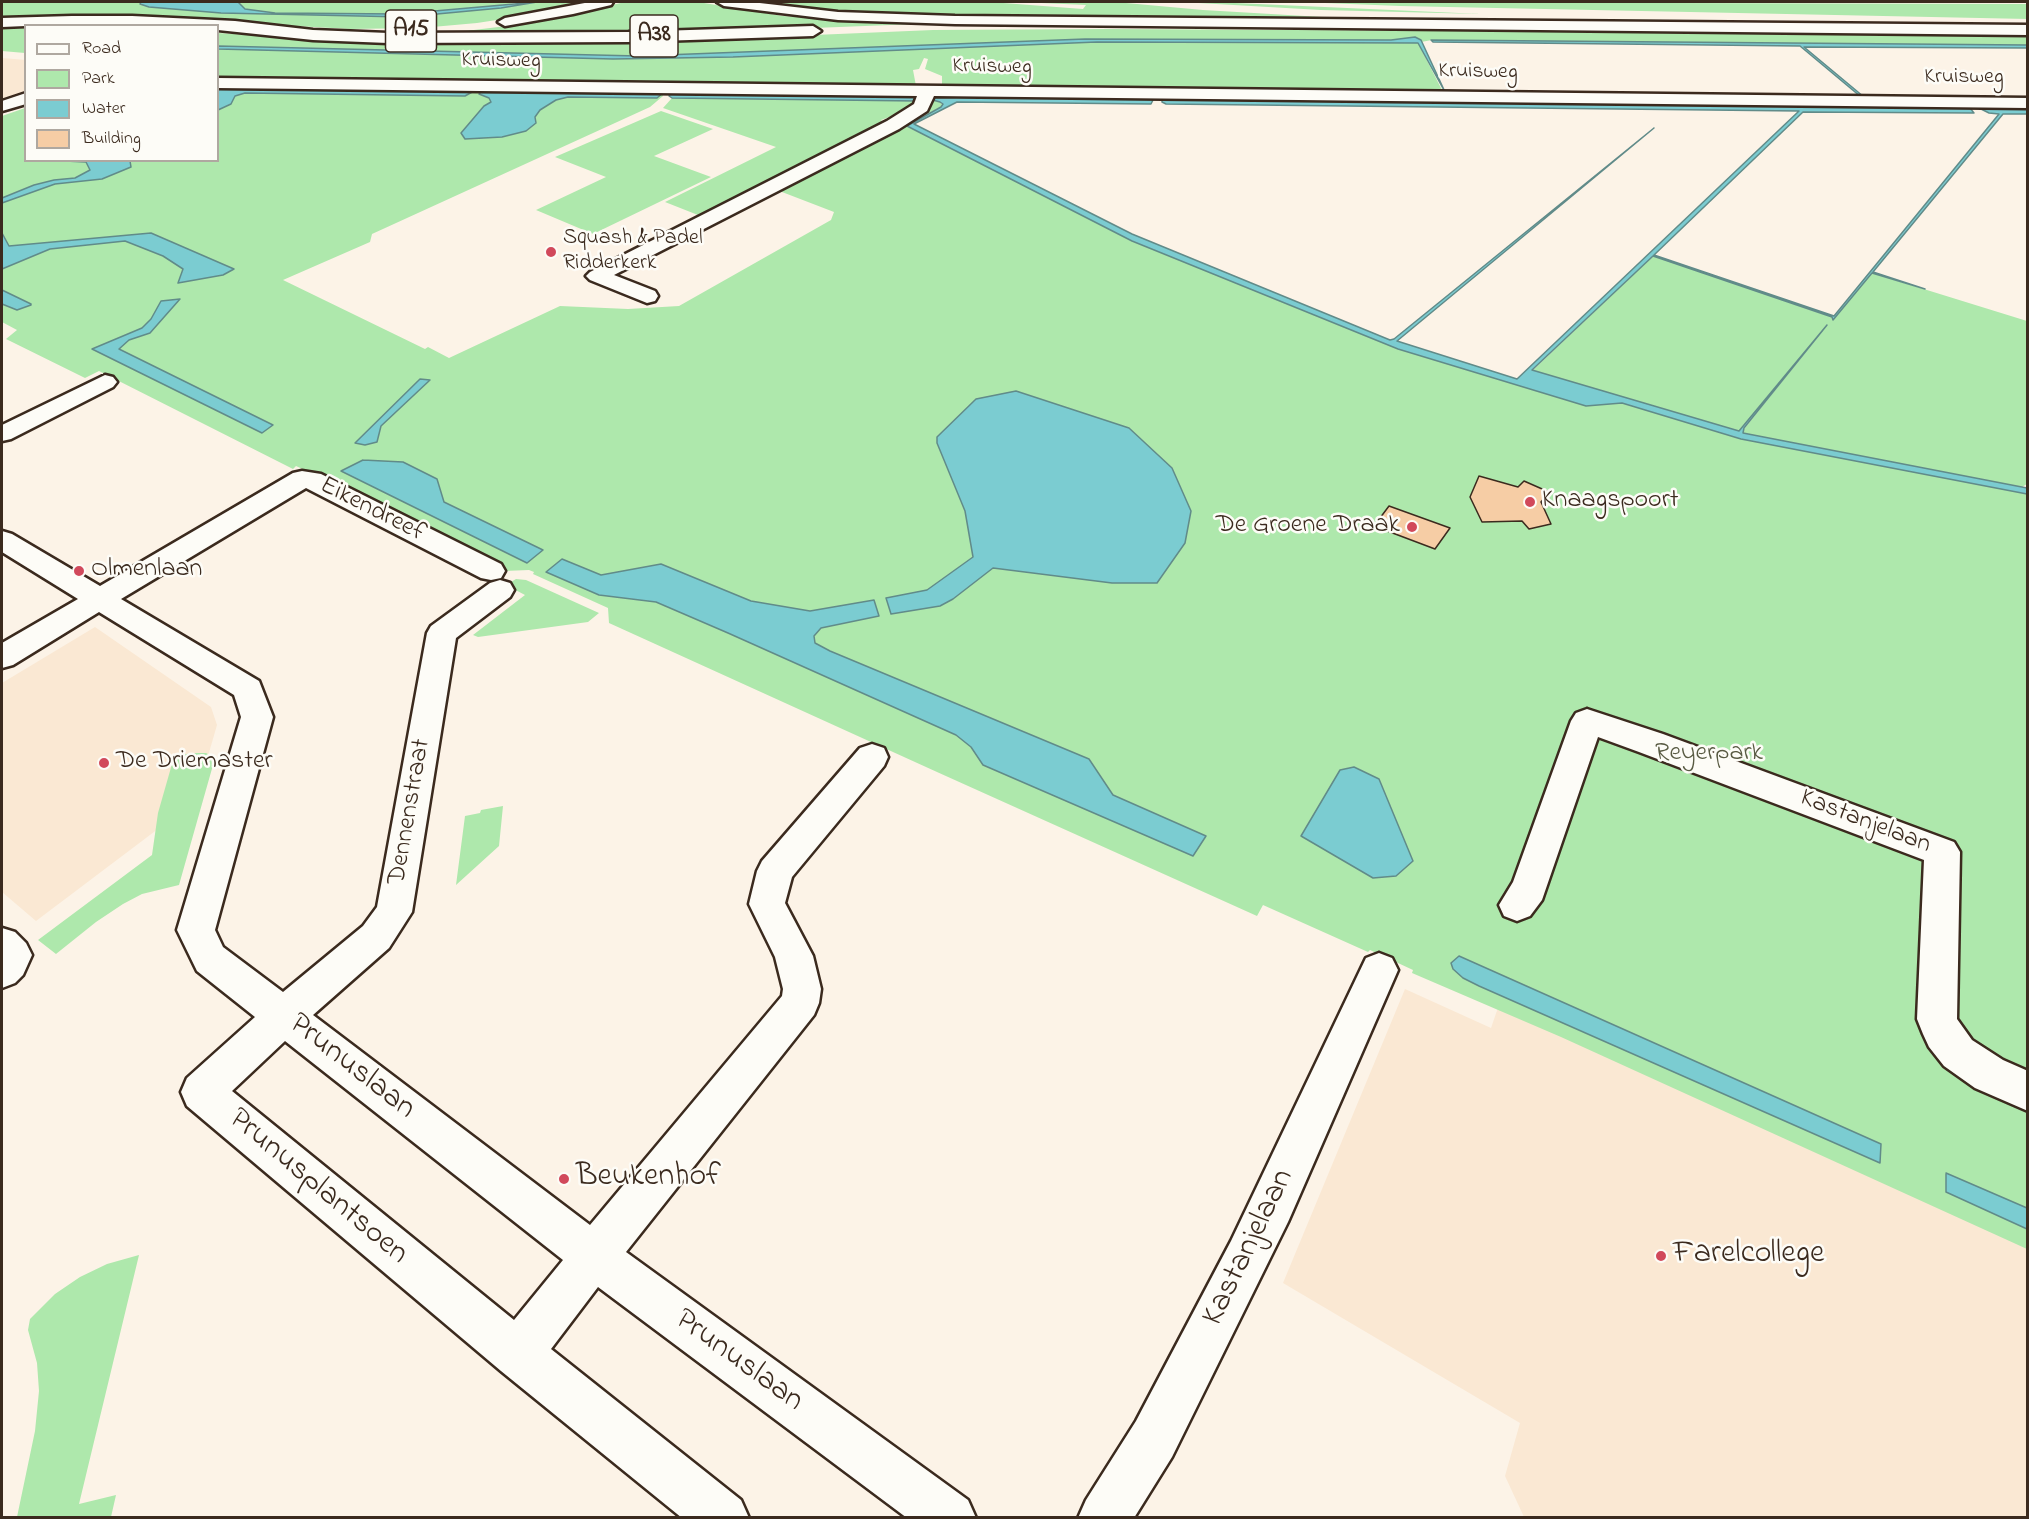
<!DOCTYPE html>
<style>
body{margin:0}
#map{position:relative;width:2029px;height:1519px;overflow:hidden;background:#fcf3e7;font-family:"Indie Flower",sans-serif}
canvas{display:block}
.frame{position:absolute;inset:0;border:3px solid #3b2a1e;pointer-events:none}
.legend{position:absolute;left:24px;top:24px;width:195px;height:138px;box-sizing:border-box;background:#fdfcf7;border:2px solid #afa8a0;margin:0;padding:8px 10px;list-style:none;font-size:18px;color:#3b2a1e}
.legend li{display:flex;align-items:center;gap:12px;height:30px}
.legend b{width:30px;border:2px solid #afa8a0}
</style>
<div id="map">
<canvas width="2029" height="1519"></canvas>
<div class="frame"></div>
<ul class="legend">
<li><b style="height:8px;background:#fdfcf7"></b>Road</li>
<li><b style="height:16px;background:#aee8ac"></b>Park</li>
<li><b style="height:16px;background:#7bccd1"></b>Water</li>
<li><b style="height:16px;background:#f6cda5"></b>Building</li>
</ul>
</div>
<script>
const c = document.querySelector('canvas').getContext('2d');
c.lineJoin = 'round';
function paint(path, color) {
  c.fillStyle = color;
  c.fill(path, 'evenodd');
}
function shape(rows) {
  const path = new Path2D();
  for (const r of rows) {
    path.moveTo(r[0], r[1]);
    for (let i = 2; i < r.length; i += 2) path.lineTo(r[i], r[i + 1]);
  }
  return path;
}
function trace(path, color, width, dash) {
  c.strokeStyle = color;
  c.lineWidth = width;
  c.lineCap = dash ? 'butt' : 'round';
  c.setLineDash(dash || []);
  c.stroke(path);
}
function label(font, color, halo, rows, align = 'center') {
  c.font = font + ' "Indie Flower",sans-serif';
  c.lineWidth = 5;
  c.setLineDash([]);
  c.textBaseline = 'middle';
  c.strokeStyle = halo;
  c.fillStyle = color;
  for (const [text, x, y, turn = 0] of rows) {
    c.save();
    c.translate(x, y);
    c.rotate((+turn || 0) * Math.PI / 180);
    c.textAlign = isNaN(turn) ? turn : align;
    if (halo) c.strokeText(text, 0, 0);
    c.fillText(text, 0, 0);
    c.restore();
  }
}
paint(shape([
 [2,58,26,60,25,92,2,100],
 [95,627,211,707,217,725,195,801,36,921,2,892,2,683],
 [1405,989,1491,1028,1502,996,2027,1229,2027,1517,1524,1517,1505,1476,1520,1423,1283,1283]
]), '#fae8d3');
paint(shape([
 [2,2,141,2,140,3,221,13,405,17,501,8,537,2,594,2,542,13,477,23,421,28,350,29,204,21,49,18,2,21],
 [238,2,525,2,453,11,400,14,275,13,245,9],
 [625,2,698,2,783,16,916,24,686,33,433,35,539,22],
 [741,2,990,2,1083,9,1086,5,1019,2,1115,2,1203,10,1339,18,1647,23,886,16,794,9],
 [1181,2,1213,2,1481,14,1321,10],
 [1300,2,2027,4,2028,19,1400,6],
 [25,28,25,53,2,51,2,29],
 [1109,29,2028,34,2027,45,1432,40,1421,42,1409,38,1391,40,1113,39,702,55,597,56,218,46,218,33,327,40,767,37,933,30],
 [1097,42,1418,43,1443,92,942,87,942,76,925,69,928,59,924,58,919,69,913,70,916,86,218,80,218,49,613,59,733,57],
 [218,84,664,92,663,96,650,107,372,234,370,242,283,280,425,349,428,347,449,358,560,306,628,309,679,306,831,220,834,212,782,192,783,185,929,99,940,102,943,106,908,124,1126,235,1374,337,1513,381,1623,402,1754,440,2027,492,2027,1249,1561,1037,1412,973,1413,970,1370,950,1368,952,1263,905,1257,916,937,772,609,623,608,608,533,574,534,572,529,570,504,571,496,567,307,471,296,466,293,469,99,371,85,378,6,339,17,330,2,322,2,116,25,108,26,160,218,160,218,90,471,89,218,86],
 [672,98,917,101,906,111,881,120,886,125,703,217,665,202,776,147,663,108],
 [661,111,713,129,654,156,711,177,593,234,536,210,606,177,555,157],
 [1653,256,1833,317,1831,319,1872,273,2027,321,2027,484,2022,487,1743,433,1744,429,1827,325,1739,431,1532,371],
 [516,579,526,580,599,613,588,622,478,637,473,635,525,595,506,585],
 [191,753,206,753,215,758,179,885,142,894,123,904,96,922,56,954,38,940,152,855,158,813,174,757],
 [503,806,499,846,456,885,465,816,480,813,481,810],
 [139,1255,79,1504,116,1495,111,1517,17,1517,35,1431,39,1391,37,1363,28,1330,30,1319,55,1294,80,1277,107,1264]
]), '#aee8ac');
const water = shape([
 [141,2,238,2,245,9,275,13,400,14,537,2,501,8,405,17,221,13,149,7,140,4,141,2],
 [1415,37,1421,40,1445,92,1418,43,1097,42,733,57,613,59,218,49,218,46,638,56,1085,39,1391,40,1415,37],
 [1431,40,2027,45,2028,48,1804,47,1864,97,1861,97,1800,46,1433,42,1431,40],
 [218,86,471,89,474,91,465,96,245,93,235,96,231,104,218,110,218,86],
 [482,91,663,93,657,98,568,97,556,100,540,110,535,117,536,123,526,131,502,137,465,139,461,133,484,106,491,102,489,98,479,94,482,91],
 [671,93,1149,97,1154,98,1151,104,957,102,914,124,1132,234,1390,340,1394,339,1654,128,1397,341,1517,379,1799,111,1166,104,1162,102,1162,98,1970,108,1974,113,1803,112,1654,255,1834,316,1999,114,1989,113,1979,108,2027,107,2027,114,2003,114,1873,272,1925,289,1872,273,1833,320,1832,317,1653,256,1532,370,1739,431,1827,325,1744,428,1743,433,2027,488,2027,494,1741,439,1622,403,1586,406,1398,349,1132,241,907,126,941,107,943,104,940,102,929,99,917,101,672,98,669,96,671,93],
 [130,161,131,167,102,179,55,184,2,203,2,198,34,185,54,180,75,178,90,170,86,162,65,161,130,161],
 [2,233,9,246,151,233,234,269,223,275,178,283,183,269,163,256,125,241,50,249,2,269,2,233],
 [2,290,31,304,31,305,17,310,2,304,2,290],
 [180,299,150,333,129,340,119,349,273,425,262,433,92,349,142,328,151,319,161,301,180,299],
 [420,379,430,380,381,426,377,442,365,445,355,443,420,379],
 [1016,391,1129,428,1172,468,1191,511,1185,543,1157,583,1112,583,993,568,953,599,940,606,891,614,886,598,927,590,973,557,965,511,937,443,937,437,976,399,1016,391],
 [363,460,403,462,437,479,444,502,543,550,527,563,341,471,363,460],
 [562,559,601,575,661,564,751,601,810,611,874,600,879,616,821,628,814,636,815,643,830,651,1089,759,1113,795,1206,836,1193,856,983,765,971,747,956,735,728,633,656,602,599,595,546,572,562,559],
 [1354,767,1379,779,1413,861,1396,876,1373,878,1301,836,1340,770,1354,767],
 [1459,956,1881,1144,1880,1163,1479,986,1463,978,1453,969,1451,963,1459,956],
 [1946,1173,2027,1208,2027,1229,1946,1192,1946,1173]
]);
paint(water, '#7bccd1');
trace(water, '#618b89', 1.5);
const building = shape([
 [1479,476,1518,487,1524,481,1549,492,1541,502,1551,524,1529,529,1522,521,1482,522,1470,497,1479,476],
 [1389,506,1450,528,1435,549,1374,526,1389,506]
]);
paint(building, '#f6cda5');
trace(building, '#3b2a1e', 1.5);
const minor = shape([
 [218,78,2028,98,2028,108,934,96,927,111,899,129,614,275,655,291,658,296,655,301,647,303,590,280,586,276,590,272,887,121,914,104,917,96,218,88,218,78],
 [26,93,26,104,2,111,2,101,26,93],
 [105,375,113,377,117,382,113,387,11,439,2,441,2,425,105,375],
 [302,471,321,474,501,564,505,571,501,578,491,580,481,578,306,488,121,599,259,681,273,717,215,930,223,947,283,992,363,926,377,907,427,633,431,626,490,583,500,580,510,583,514,590,510,597,456,638,412,912,389,948,313,1015,590,1225,782,996,783,989,775,957,749,904,757,871,762,861,860,748,872,744,884,748,888,757,884,766,792,877,785,903,813,956,821,989,819,1003,814,1015,626,1252,968,1500,976,1518,907,1518,598,1287,551,1349,741,1500,749,1518,682,1518,501,1371,187,1106,181,1092,187,1078,255,1017,197,971,177,930,241,717,234,695,99,612,13,665,2,668,2,643,78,599,2,552,2,531,12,534,100,586,293,473,302,471],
 [285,1041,563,1260,514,1320,232,1091,285,1041],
 [1587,709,1663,734,1954,842,1960,852,1957,1019,1972,1040,2003,1060,2028,1071,2028,1111,1975,1088,1944,1066,1929,1047,1923,1034,1917,1019,1924,860,1639,752,1598,737,1542,900,1530,916,1517,921,1504,916,1499,905,1513,882,1571,721,1576,713,1587,709],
 [2,928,15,932,26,943,32,955,23,975,15,983,2,988,2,928],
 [1379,953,1392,958,1398,970,1288,1222,1172,1457,1134,1518,1078,1518,1086,1500,1136,1421,1231,1241,1366,958,1379,953]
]);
const highway = shape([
 [590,2,613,2,611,5,573,14,505,26,498,22,505,18,590,2],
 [717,2,751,2,838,12,955,16,2028,25,2028,35,955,24,838,20,724,6,717,2],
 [72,16,132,16,235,21,313,30,388,33,628,32,813,26,821,31,813,36,628,42,388,43,313,40,218,30,218,26,72,24,2,27,2,18,72,16]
]);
trace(minor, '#3b2a1e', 5);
trace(highway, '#3b2a1e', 5);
paint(minor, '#fdfcf7');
paint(highway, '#fdfcf7');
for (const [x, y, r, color] of [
 [551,252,6,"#d1495b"],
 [1530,502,6,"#d1495b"],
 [1412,527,6,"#d1495b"],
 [79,571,6,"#d1495b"],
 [104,763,6,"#d1495b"],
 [564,1179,6,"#d1495b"],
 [1661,1256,6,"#d1495b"]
]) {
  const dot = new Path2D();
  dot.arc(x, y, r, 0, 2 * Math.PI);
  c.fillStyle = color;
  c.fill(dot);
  trace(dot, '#fdfcf7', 2);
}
label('22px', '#3b2a1e', '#fdfcf7', [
 ["Kruisweg",501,62,1],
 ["Kruisweg",992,68,1],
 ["Kruisweg",1478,73,1],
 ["Kruisweg",1964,78]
]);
label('22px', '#3b2a1e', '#fdfcf7', [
 ["Squash & Padel",563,239],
 ["Ridderkerk",563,264]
], 'left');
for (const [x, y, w] of [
 [411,31,51],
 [654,36,48]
]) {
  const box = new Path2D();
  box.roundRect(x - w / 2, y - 21, w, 42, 4.5);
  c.fillStyle = '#fdfcf7';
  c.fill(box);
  trace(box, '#3b2a1e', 1.5);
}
label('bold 24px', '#3b2a1e', null, [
 ["A15",411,31],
 ["A38",654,36]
]);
label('26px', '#3b2a1e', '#fdfcf7', [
 ["Knaagspoort",1542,502],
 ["De Groene Draak",1400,527,"right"],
 ["Olmenlaan",91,571],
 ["De Driemaster",116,763]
], 'left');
label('26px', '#3b2a1e', '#fdfcf7', [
 ["Eikendreef",372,511,27],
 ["Dennenstraat",411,812,-80],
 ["Kastanjelaan",1865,823,21]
]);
label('26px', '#585a42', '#fdfcf7', [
 ["Reyerpark",1709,755]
]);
label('32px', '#3b2a1e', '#fdfcf7', [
 ["Prunuslaan",351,1068,38],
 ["Prunusplantsoen",317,1188,40],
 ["Kastanjelaan",1250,1248,-64],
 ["Prunuslaan",738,1362,36]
]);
label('32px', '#3b2a1e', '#fdfcf7', [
 ["Beukenhof",576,1179],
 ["Farelcollege",1673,1256]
], 'left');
</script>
